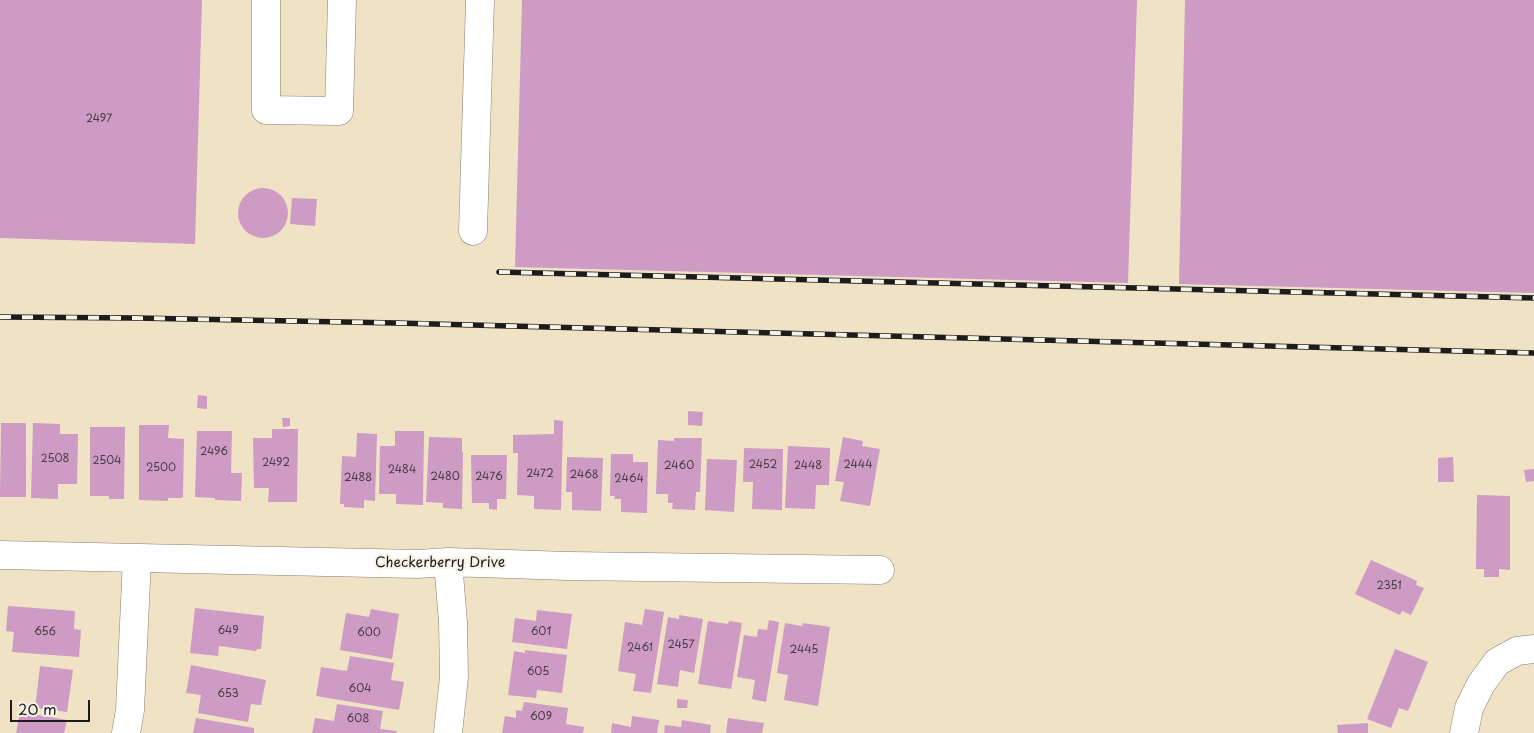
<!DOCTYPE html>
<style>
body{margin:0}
#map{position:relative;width:1534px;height:733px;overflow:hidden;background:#f0e2c5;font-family:"Playpen Sans",sans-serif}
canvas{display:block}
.scale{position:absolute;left:10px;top:700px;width:80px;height:22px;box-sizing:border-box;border:2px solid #1c1c1c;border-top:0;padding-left:6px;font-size:15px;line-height:18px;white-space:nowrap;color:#1c1c1c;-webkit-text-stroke:4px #f7f3e8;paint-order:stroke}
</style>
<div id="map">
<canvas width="1534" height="733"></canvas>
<div class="scale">20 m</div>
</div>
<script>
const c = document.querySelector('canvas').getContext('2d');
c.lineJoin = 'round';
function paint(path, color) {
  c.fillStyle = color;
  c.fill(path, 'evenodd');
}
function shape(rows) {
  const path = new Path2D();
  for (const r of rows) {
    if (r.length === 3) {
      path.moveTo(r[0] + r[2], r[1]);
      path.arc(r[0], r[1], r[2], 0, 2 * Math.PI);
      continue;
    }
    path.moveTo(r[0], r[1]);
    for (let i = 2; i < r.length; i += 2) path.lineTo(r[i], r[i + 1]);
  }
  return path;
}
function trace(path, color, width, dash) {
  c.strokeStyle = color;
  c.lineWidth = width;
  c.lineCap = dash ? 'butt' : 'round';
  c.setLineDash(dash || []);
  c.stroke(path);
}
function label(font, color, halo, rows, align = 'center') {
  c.font = font + ' "Playpen Sans",sans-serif';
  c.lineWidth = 5;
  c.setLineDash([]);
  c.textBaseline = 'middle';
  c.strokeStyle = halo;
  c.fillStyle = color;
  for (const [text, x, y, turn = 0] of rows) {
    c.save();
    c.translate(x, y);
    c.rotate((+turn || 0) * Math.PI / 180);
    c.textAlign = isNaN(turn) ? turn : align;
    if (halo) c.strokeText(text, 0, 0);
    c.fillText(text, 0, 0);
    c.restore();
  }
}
paint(shape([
 [0,0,202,0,195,244,0,238],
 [522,0,1137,0,1128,283,515,267],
 [1185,0,1534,0,1534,293,1179,284],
 [263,213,25],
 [292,198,317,199,315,226,290,224],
 [198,395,207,396,207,409,197,408],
 [688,411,703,412,702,426,688,425],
 [282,418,290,418,290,426,283,427],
 [554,420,563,421,561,510,534,509,534,496,517,495,518,453,513,453,513,435,554,434],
 [1,423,26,423,26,497,0,497],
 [33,423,60,424,60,434,78,434,77,484,58,484,58,499,31,498],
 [139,425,169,425,168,438,184,439,183,497,181,498,168,498,168,501,139,500],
 [90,427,125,427,124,499,109,499,109,496,90,496],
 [272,429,298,429,297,502,268,502,269,488,254,488,253,438,272,438],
 [197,431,232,431,231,473,242,473,241,501,215,500,215,498,195,497],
 [395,431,424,431,423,505,396,504,396,494,379,494,380,446,395,446],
 [357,433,377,434,375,501,364,500,364,508,344,507,344,504,340,504,342,456,356,457],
 [429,437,462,438,462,452,463,452,462,509,443,508,443,503,426,502],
 [843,437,863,441,862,446,880,449,870,506,840,501,844,482,835,481],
 [674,438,702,438,700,492,696,492,695,510,672,509,673,503,668,503,668,494,656,494,658,440,674,441],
 [788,446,830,448,829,485,816,485,815,509,785,508],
 [744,448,783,449,782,510,752,509,753,482,743,482],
 [611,454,633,454,633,462,648,462,647,513,621,512,621,499,614,499,615,496,610,496],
 [471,455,507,455,506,499,497,499,497,510,489,509,489,503,472,503],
 [567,457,603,458,601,511,572,510,572,492,566,492],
 [1453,457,1454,482,1438,482,1438,458],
 [707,459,737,460,734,512,705,510],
 [1534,469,1534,481,1526,482,1524,470],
 [1477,495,1510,496,1510,570,1499,569,1499,577,1484,577,1484,569,1476,569],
 [1371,560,1417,581,1416,585,1424,588,1411,615,1402,611,1400,615,1355,594],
 [8,606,75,611,74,629,81,630,79,657,12,652,14,632,6,631],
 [195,608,264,616,261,649,257,649,256,651,219,646,218,656,190,653],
 [371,609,399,614,392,659,340,650,346,613,369,617],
 [645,609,664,612,651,693,633,691,636,674,618,671,625,622,642,625],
 [537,610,572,614,567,649,512,642,515,618,536,621],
 [679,615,703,619,694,673,680,670,678,687,657,684,668,617,679,619],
 [769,620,779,622,766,702,752,699,755,680,737,677,744,635,757,637,758,629,767,630],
 [708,621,728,624,729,621,742,623,731,689,698,684],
 [785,623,802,626,803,623,830,627,818,706,784,700,788,675,777,673],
 [1395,649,1428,662,1408,711,1399,708,1391,728,1367,719],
 [525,650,567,655,562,693,537,690,536,698,508,695,514,651,525,653],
 [350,656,394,663,391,680,404,682,399,710,316,696,321,667,347,671],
 [191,665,266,680,261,705,251,704,248,722,198,713,201,695,186,693],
 [40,666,73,670,67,712,35,708],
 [677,699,688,700,687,708,677,708],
 [524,702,568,708,566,724,584,727,583,733,502,733,505,716,516,718,516,710,522,711],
 [337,704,383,711,380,729,397,731,396,733,312,733,315,718,334,721],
 [20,712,67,720,64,733,16,733],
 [632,716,659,720,657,733,611,733,612,723,631,727],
 [196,718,254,728,254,733,193,733],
 [728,718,764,723,762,733,726,733],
 [682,720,711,725,710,733,664,733,665,725,681,727],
 [1368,723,1368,733,1338,733,1337,725]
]), '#cd9bc4');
const minor = shape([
 [266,0,266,110,339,111,342,0],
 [473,231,480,0],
 [0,555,418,564,448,562,568,566,880,570],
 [126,733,130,710,137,559],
 [448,733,454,677,453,622,448,562],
 [1464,733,1469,708,1481,684,1497,662,1517,651,1534,649]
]);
trace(minor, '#867f70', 29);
trace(minor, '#fff', 28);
const rail = shape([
 [499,272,1534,298],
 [0,317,136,318,396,323,1534,353]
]);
trace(rail, '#1c1c1c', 5.5);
trace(rail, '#f7f3e8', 4, [11]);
label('11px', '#483c46', null, [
 ["2497",99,119],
 ["2496",214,452],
 ["2508",55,459],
 ["2504",107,461],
 ["2492",276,463],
 ["2452",763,465],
 ["2444",858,465],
 ["2460",679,466],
 ["2448",808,466],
 ["2500",161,468],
 ["2484",402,470],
 ["2472",540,474],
 ["2468",584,475],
 ["2480",445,477],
 ["2476",489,477],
 ["2488",358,478],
 ["2464",629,479],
 ["2351",1389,586],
 ["649",228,631],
 ["656",45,632],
 ["601",541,632],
 ["600",369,633],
 ["2457",681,645],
 ["2461",640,648],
 ["2445",804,650],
 ["605",538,672],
 ["604",360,689],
 ["653",228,694],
 ["609",541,717],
 ["608",358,719]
]);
label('14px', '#1c1c1c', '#f7f3e8', [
 ["Checkerberry Drive",440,563]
]);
</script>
